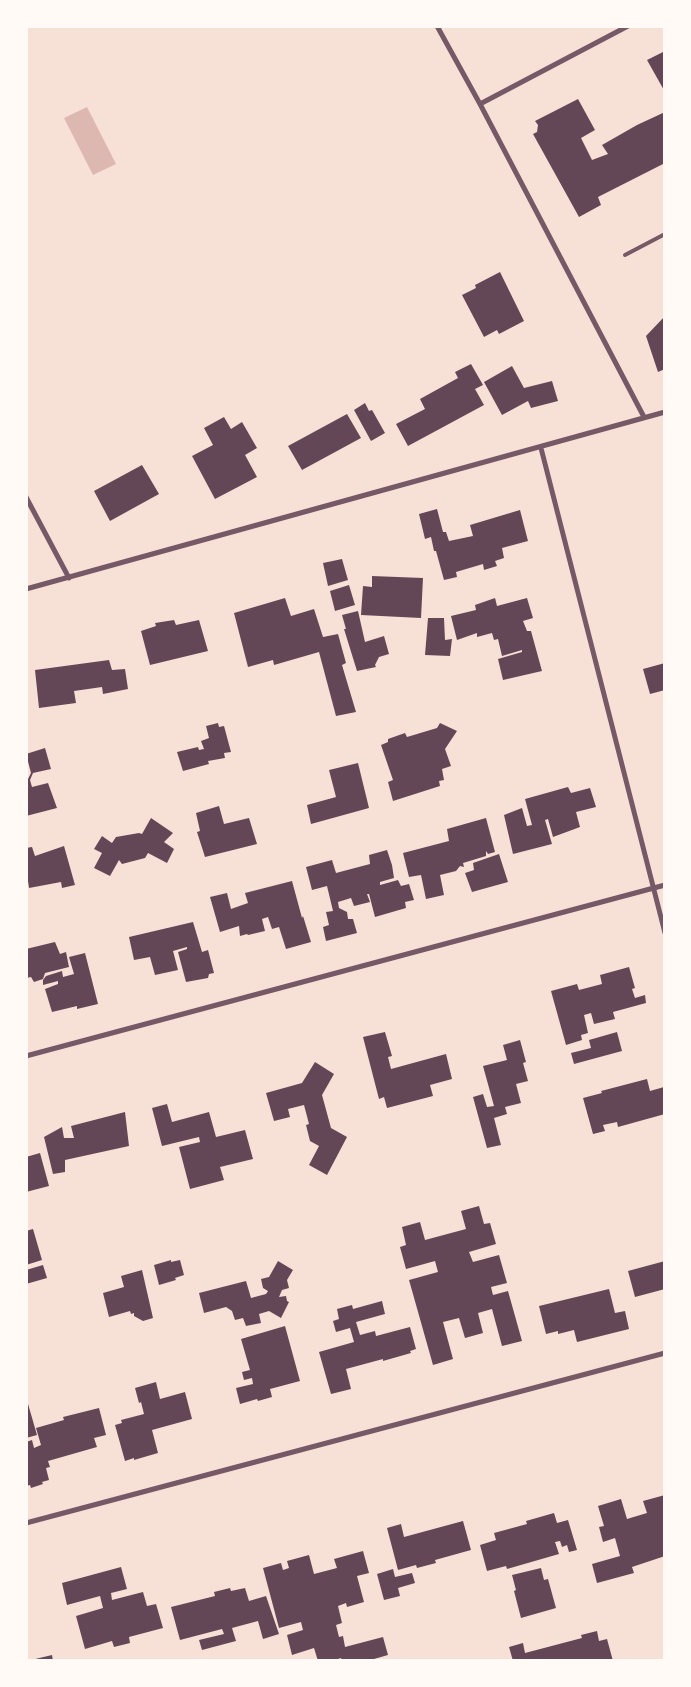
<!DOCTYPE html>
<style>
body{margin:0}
#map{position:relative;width:691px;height:1687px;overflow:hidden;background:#f7e1d7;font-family:"PT Sans Narrow",sans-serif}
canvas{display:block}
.frame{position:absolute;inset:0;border:28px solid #fffaf5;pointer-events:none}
</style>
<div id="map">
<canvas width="691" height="1687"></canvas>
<div class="frame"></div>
</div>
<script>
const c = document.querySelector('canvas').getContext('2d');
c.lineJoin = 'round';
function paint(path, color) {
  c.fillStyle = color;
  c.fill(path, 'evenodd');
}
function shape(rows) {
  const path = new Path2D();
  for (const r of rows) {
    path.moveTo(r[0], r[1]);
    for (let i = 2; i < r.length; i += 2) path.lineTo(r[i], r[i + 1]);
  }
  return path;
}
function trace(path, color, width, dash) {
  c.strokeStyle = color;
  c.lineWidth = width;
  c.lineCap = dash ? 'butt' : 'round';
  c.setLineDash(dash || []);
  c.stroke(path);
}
paint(shape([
 [87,107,116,164,93,175,64,118]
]), '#dcb8b0');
paint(shape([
 [665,51,665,92,647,60],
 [578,99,595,130,581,138,592,160,608,154,602,145,637,125,665,112,665,163,598,197,601,205,579,217,533,134,537,132,538,125,535,121],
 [500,272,524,321,499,334,497,330,484,337,462,295,476,288,475,285],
 [665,316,665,369,658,372,646,336],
 [471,364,483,385,475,389,484,405,408,446,396,424,425,409,420,399,458,378,455,372],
 [512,366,524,388,552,381,558,401,531,408,528,401,502,415,484,382],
 [365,403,369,411,372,410,385,433,371,441,354,410],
 [347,414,361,438,302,470,288,446],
 [224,417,231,429,242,422,257,448,245,455,257,477,215,499,192,456,213,445,204,428],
 [142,465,159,494,110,521,94,491],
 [437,509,443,532,446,532,449,541,473,536,470,525,520,510,528,541,502,548,504,558,495,561,497,566,484,570,483,564,456,572,457,577,444,580,436,551,434,551,431,537,425,539,419,514],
 [342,559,348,580,328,586,323,563],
 [372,576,423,578,421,618,361,615,363,586,372,587],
 [349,585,355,605,335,611,330,591],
 [285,598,291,616,314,609,323,637,338,634,346,663,342,665,356,712,336,716,319,652,274,665,273,660,248,667,234,613],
 [495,598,497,606,527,598,533,618,523,621,527,631,531,631,542,671,503,680,498,659,522,652,522,650,502,656,498,639,494,640,492,633,477,637,477,633,457,640,451,616,476,610,475,605],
 [358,611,365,642,384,636,389,654,379,657,375,665,376,667,357,671,344,629,346,629,342,615],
 [428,618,444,618,445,640,452,639,450,656,425,655],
 [174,620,176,625,199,620,208,651,150,665,141,631,156,626,155,623],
 [109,660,112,670,125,669,128,689,103,694,102,687,74,691,76,703,39,708,35,670],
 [665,663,665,690,650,694,643,669],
 [218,723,219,727,224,726,231,752,224,753,225,758,208,761,209,764,183,771,177,752,198,747,199,750,204,749,201,741,209,738,206,726],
 [440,723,457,731,445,749,451,766,442,769,444,780,439,781,440,786,393,801,388,782,393,780,381,745,388,742,388,739,405,733,407,737,437,728],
 [45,748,51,769,33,773,30,780,32,787,48,783,57,808,26,816,26,779,28,779,31,773,26,754],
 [358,763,369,808,311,824,307,805,336,797,329,770],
 [568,787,571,793,590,788,596,807,576,812,580,827,553,837,548,819,545,820,552,844,513,854,504,815,522,808,527,826,532,825,525,799],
 [219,806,224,824,249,818,257,844,205,857,197,832,200,831,196,813],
 [151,818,173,833,164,842,174,849,167,863,148,853,145,858,122,864,119,860,110,876,94,868,102,853,94,849,102,836,112,843,116,837,139,833,142,834],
 [486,818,495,852,488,854,486,851,486,856,463,863,464,867,460,866,456,871,440,875,444,895,426,899,421,875,409,877,403,853,449,841,447,829],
 [64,846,75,885,62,888,61,882,29,888,28,881,26,881,26,848,32,847,35,856],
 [387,850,392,865,394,878,380,882,380,885,398,880,401,886,409,884,414,900,405,902,406,908,375,917,369,894,367,894,370,902,354,906,351,898,338,902,339,908,347,912,348,919,353,919,357,933,326,941,323,927,329,925,326,912,333,911,327,886,312,890,306,867,332,860,336,873,370,864,369,855],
 [499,854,508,882,472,892,465,873,474,870,473,863],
 [292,881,302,918,303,916,311,942,286,949,279,927,272,929,268,917,262,919,265,931,248,935,247,934,240,936,239,926,220,932,210,897,227,893,231,909,248,903,245,893],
 [193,922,202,952,208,950,214,973,209,974,208,978,186,982,178,952,187,949,187,947,173,951,178,970,155,975,150,957,134,960,129,937],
 [55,942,60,954,66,952,69,967,45,973,43,979,34,982,31,977,26,978,26,949],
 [85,953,98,1004,77,1009,77,1006,52,1012,45,989,58,984,58,981,43,985,43,980,46,976,62,971,63,977,74,974,69,957],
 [629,967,635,988,632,989,635,998,645,995,646,1003,613,1012,615,1019,594,1024,591,1013,584,1015,588,1033,581,1035,582,1040,566,1045,551,991,577,984,579,990,602,984,600,975],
 [385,1032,392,1056,388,1057,391,1069,446,1054,452,1079,430,1085,433,1096,387,1108,384,1097,379,1099,363,1037],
 [617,1032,622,1051,574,1064,571,1053,591,1048,589,1040],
 [520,1040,526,1062,523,1063,528,1081,516,1084,521,1103,505,1107,507,1114,494,1118,501,1145,487,1148,473,1097,483,1094,487,1107,494,1106,483,1066,507,1060,503,1045],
 [315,1062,334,1074,322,1095,331,1128,347,1137,327,1175,309,1165,319,1146,310,1141,306,1125,309,1124,304,1105,288,1109,290,1117,274,1121,266,1093,302,1083],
 [647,1079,650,1091,664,1087,665,1114,618,1127,617,1122,603,1125,605,1131,593,1134,583,1098,602,1093,601,1091],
 [167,1104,172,1122,209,1112,216,1137,245,1130,253,1159,220,1167,224,1180,190,1189,179,1147,200,1142,199,1137,162,1146,152,1108],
 [125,1112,129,1146,65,1160,65,1172,53,1174,44,1137,62,1127,64,1138,74,1138,71,1126],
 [40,1153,49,1186,26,1192,26,1157],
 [479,1206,484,1224,490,1223,496,1244,469,1252,473,1262,499,1255,507,1283,491,1287,493,1295,508,1291,522,1341,502,1346,492,1309,478,1313,483,1333,465,1338,459,1318,443,1322,453,1359,433,1365,409,1280,438,1272,435,1261,406,1269,400,1247,406,1245,402,1227,420,1222,425,1240,466,1229,461,1211],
 [33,1229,42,1260,26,1265,26,1231],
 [171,1260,171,1262,180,1260,184,1275,175,1278,176,1280,159,1285,154,1265],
 [278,1261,293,1270,287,1280,289,1288,282,1290,279,1297,286,1296,287,1301,289,1302,281,1318,269,1311,259,1314,261,1323,246,1326,243,1318,235,1320,232,1311,226,1307,204,1313,199,1293,246,1281,251,1298,266,1294,268,1291,263,1288,261,1279,269,1277],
 [665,1261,665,1289,635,1297,628,1271],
 [43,1265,47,1278,26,1284,26,1270],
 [142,1270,153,1318,143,1321,134,1316,134,1313,131,1314,130,1311,109,1317,103,1293,124,1287,121,1276],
 [609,1289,615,1313,625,1311,629,1329,577,1342,574,1330,558,1334,558,1331,546,1334,539,1306],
 [382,1301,385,1314,356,1322,360,1335,375,1331,376,1336,410,1327,416,1349,410,1351,411,1353,383,1361,383,1359,346,1369,351,1389,331,1394,319,1352,354,1342,350,1328,336,1332,333,1321,339,1319,337,1309,352,1305,353,1309],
 [285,1326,300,1381,270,1389,272,1397,258,1401,257,1399,240,1404,236,1388,253,1384,252,1378,244,1380,242,1372,250,1370,241,1339],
 [156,1382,160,1399,185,1392,192,1419,152,1430,158,1453,134,1460,134,1458,125,1461,115,1425,122,1423,121,1420,144,1414,141,1402,139,1403,135,1388],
 [26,1397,37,1435,26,1438],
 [99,1408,106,1435,94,1438,97,1447,48,1461,50,1467,46,1468,49,1480,42,1482,43,1484,31,1488,30,1485,26,1486,26,1442,32,1440,34,1448,41,1445,36,1428,64,1420,63,1417],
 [665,1495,665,1556,632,1567,634,1573,597,1583,592,1564,620,1556,615,1538,603,1542,599,1527,604,1526,598,1506,621,1499,627,1519,647,1513,643,1501],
 [554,1513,557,1523,568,1520,577,1550,569,1552,567,1545,562,1547,560,1541,555,1542,559,1554,507,1569,506,1566,487,1571,480,1545,496,1540,494,1533,527,1524,526,1521],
 [463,1521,471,1550,435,1560,436,1563,417,1568,416,1565,398,1570,387,1528,401,1524,404,1537],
 [363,1551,369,1573,357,1576,364,1602,347,1607,346,1603,338,1606,342,1623,336,1625,339,1637,343,1636,345,1647,383,1637,388,1655,367,1661,342,1661,341,1658,332,1661,318,1661,314,1648,292,1655,287,1635,303,1630,301,1622,279,1628,263,1568,281,1563,283,1570,289,1568,287,1561,309,1555,314,1574,337,1568,334,1559],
 [121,1567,127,1589,111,1593,112,1600,143,1592,147,1606,156,1604,163,1628,129,1637,130,1643,114,1647,112,1641,85,1649,76,1616,103,1608,100,1596,67,1605,62,1583],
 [541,1568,544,1580,548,1579,556,1608,521,1618,514,1591,516,1590,512,1575],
 [393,1569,395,1577,412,1573,415,1583,398,1588,400,1596,384,1600,377,1574],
 [230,1588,231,1591,245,1588,249,1601,266,1596,279,1634,263,1639,258,1621,232,1628,236,1641,202,1650,199,1640,224,1634,222,1629,180,1640,171,1607,215,1596,214,1592],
 [597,1631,599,1641,607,1639,613,1661,513,1661,509,1647,523,1643,525,1653,582,1638,581,1635],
 [52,1655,53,1661,31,1661,31,1660]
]), '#644757');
trace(shape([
 [625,255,665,234]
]), '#755966', 4);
trace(shape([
 [437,26,480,104,644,417],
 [480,104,628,26],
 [541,448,665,933],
 [26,497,69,578],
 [26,589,665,412],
 [26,1056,665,885],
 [26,1523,665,1353]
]), '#755966', 5);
</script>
